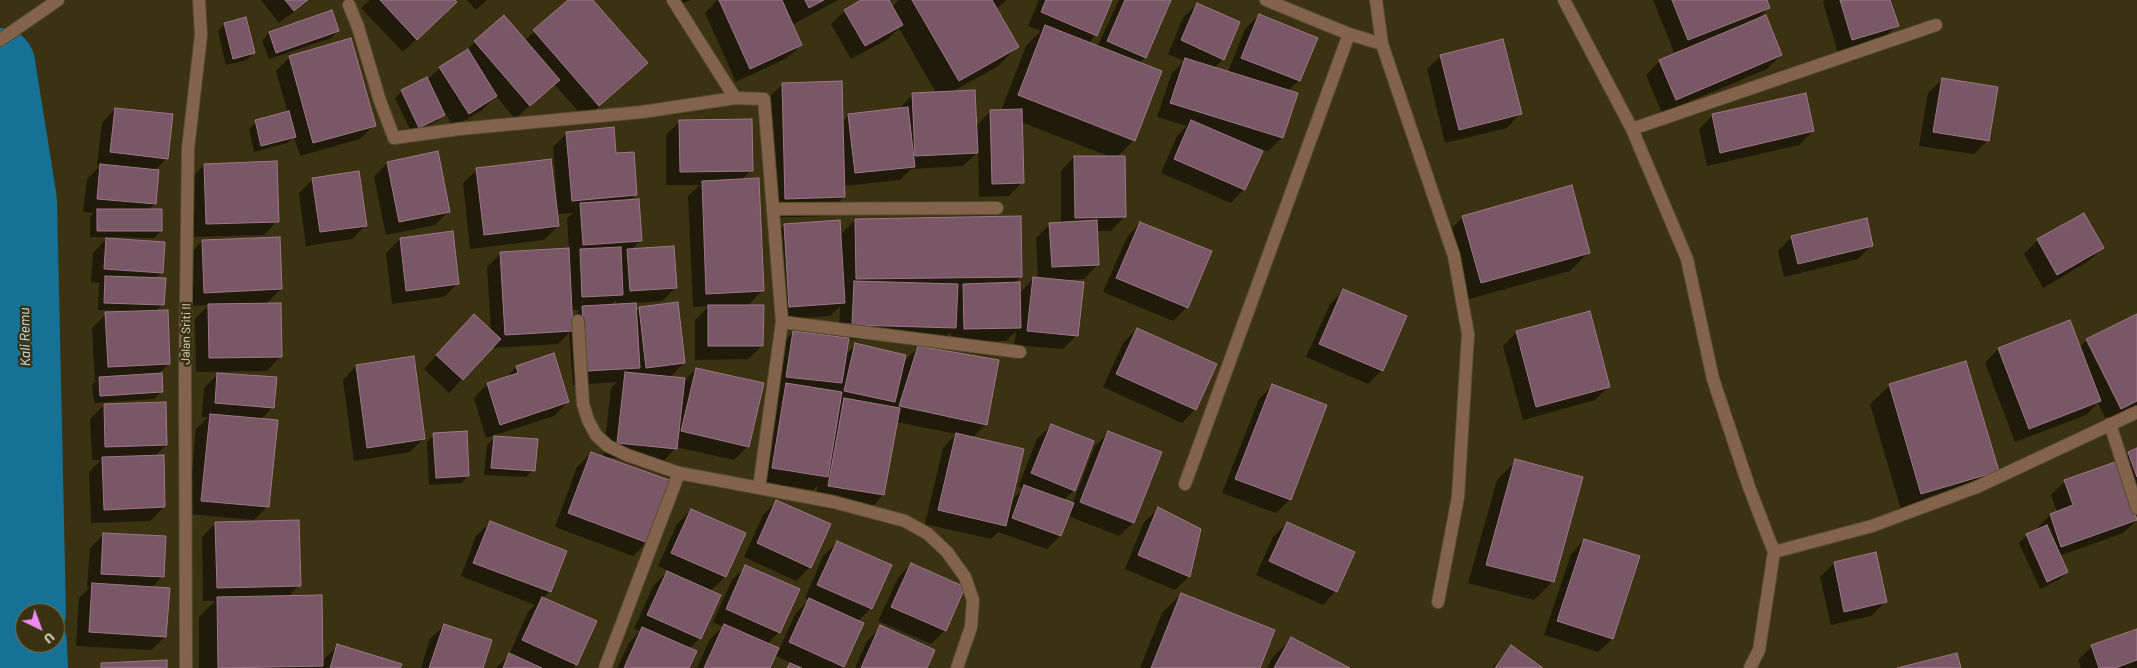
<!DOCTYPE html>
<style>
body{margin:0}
#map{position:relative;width:2137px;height:668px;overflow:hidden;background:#3b3212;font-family:Barlow,sans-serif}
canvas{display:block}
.north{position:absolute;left:15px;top:603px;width:50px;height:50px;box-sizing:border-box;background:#3b3212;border:1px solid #7c755a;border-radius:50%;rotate:138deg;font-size:14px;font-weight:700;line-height:20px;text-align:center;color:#ded9c7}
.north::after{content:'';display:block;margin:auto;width:18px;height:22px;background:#ed8cf9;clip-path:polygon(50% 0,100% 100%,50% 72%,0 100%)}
</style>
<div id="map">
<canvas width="2137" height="668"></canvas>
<div class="north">U</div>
</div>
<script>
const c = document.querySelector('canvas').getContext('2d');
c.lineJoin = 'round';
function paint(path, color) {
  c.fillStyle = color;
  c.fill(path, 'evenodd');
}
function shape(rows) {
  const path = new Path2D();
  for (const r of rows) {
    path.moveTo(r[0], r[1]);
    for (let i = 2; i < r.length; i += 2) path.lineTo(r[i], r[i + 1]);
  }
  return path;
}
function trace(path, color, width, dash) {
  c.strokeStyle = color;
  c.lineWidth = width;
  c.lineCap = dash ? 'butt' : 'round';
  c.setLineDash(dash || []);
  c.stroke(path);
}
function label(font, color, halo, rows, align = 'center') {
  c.font = font + ' Barlow,sans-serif';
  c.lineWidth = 5;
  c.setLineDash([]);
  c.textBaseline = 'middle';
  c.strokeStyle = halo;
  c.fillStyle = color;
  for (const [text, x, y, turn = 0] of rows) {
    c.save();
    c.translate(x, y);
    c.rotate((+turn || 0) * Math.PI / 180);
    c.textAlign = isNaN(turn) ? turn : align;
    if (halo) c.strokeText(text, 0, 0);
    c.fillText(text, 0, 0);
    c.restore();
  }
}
paint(shape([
 [261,0,310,0,279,23],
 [370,0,453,0,441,16,403,52,361,8],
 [467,0,487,0,476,10],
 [570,0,592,0,647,63,585,119,554,84,515,119,496,96,482,110,454,127,445,113,437,121,412,134,395,98,402,91,427,80,440,68,463,53,503,17,524,41],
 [669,0,691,0,673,8],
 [717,0,838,0,792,25,801,45,787,58,736,82,705,13],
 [864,0,888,0,892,7,899,0,1007,0,996,9,1017,47,998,66,952,92,976,126,991,111,1001,111,1026,46,1041,31,1028,26,1039,0,1111,0,1096,35,1088,44,1097,47,1119,0,1170,0,1145,58,1139,63,1134,140,1117,157,1124,217,1111,231,1096,231,1097,265,1084,279,1062,280,1077,335,1063,349,1014,345,1016,331,1006,341,951,342,951,332,941,341,848,339,845,355,856,345,902,363,918,348,986,424,972,438,1010,502,1023,489,1018,487,1037,439,1051,426,1074,490,1063,501,1072,504,1095,446,1109,432,1161,452,1133,523,1119,536,1068,516,1060,536,1047,549,998,532,991,539,925,524,943,448,956,434,897,422,883,495,870,509,815,499,818,485,813,490,759,482,773,398,780,391,773,391,779,346,793,332,839,338,840,306,830,316,775,320,771,239,784,225,839,236,855,220,1021,276,1013,284,1019,294,1034,278,1038,279,1036,238,1050,224,1061,223,1061,171,1074,157,1111,157,1021,122,1022,182,1009,196,979,197,978,152,963,166,911,169,900,180,844,186,844,197,825,216,767,218,763,103,782,85,842,122,849,115,899,109,913,94,936,93,899,28,888,39,851,59,831,24,845,11],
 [1653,0,1766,0,1769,7,1755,21,1781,55,1767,69,1662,113,1646,75,1660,61,1683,51,1683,49,1674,52],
 [1825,0,1889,0,1897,25,1883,39,1838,53,1823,2],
 [1197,4,1223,59,1214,68,1228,72,1245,29,1259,15,1299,80,1288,91,1282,138,1268,151,1253,147,1244,189,1231,203,1161,173,1177,136,1187,126,1157,117,1172,73,1184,61,1168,54,1183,18],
 [332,11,338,31,331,38,269,59,262,41,269,33],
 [225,24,254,53,247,60,226,65,218,31],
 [1441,56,1520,114,1507,128,1445,143,1427,69],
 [290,57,374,125,360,139,300,156,294,137,287,143,254,152,249,129,256,122,288,113,276,71],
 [1942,80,1987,141,1974,154,1919,146,1928,93],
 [115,109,167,158,154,171,155,204,148,210,161,231,154,238,110,237,110,240,162,272,155,279,163,304,155,312,169,363,158,375,161,392,154,399,94,403,92,385,97,380,95,380,92,328,106,314,130,313,130,311,98,310,99,285,100,283,91,282,93,253,108,237,90,237,90,217,94,213,83,212,87,179,100,166,97,166,102,123],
 [1713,115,1813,131,1799,145,1707,166,1699,129],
 [680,121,751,170,742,180,763,290,747,306,762,346,748,359,695,360,695,320,709,306,693,307,688,196,700,185,666,185,666,135],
 [567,133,615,155,636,194,630,201,641,240,631,250,676,287,662,301,634,303,635,313,640,308,684,363,669,378,683,382,696,369,748,446,734,460,676,447,662,463,604,457,647,542,633,556,555,527,577,467,591,453,603,458,611,388,617,382,573,385,569,333,558,344,491,348,449,393,424,369,460,330,491,332,487,267,501,253,569,250,567,218,573,213,556,214,558,226,544,240,470,249,463,183,477,170,558,213,553,147],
 [616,300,616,305,610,306],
 [571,310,580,310,571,319],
 [387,163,449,211,435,225,386,235,374,177],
 [204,165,277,221,264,235,192,237,191,179],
 [313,179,366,225,352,239,306,246,299,193],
 [1463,217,1589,252,1570,271,1462,301,1444,236],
 [1140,223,1187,307,1173,321,1103,292,1127,237],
 [1792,237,1872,245,1858,259,1784,277,1778,251],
 [400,239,458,283,444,297,392,304,386,253],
 [2038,240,2102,248,2089,261,2043,288,2024,254],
 [202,241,281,289,265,305,280,357,267,371,196,372,195,319,209,305,191,306,189,255],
 [1344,290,1382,370,1368,384,1306,357,1330,304],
 [2137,315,2137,407,2107,422,2098,403,2086,415,2015,442,1985,363,1998,349,2079,348,2087,340],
 [1137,329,1195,409,1182,423,1103,387,1123,343],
 [1517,332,1609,386,1595,400,1523,420,1503,346],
 [1965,363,1997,470,1978,489,1902,513,1870,404,1889,386],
 [356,366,424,438,410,452,354,461,343,380],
 [516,367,568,402,554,416,486,438,474,398,487,384,506,378],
 [218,374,273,407,260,420,268,506,254,520,188,514,196,429,208,417,202,417,204,388],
 [1273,385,1290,499,1276,513,1222,493,1259,399],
 [104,405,166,445,154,457,164,507,150,521,91,523,89,472,101,460,92,460,90,419],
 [434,435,468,476,461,483,429,485,427,442],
 [494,438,533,470,526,477,484,475,487,445],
 [2137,450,2137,509,2134,510,2137,520,2123,533,2059,556,2067,572,2060,579,2040,589,2019,543,2026,536,2037,531,2037,528,2050,515,2057,512,2051,495,2065,481,2118,464,2129,453],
 [1516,461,1553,581,1534,600,1468,583,1497,480],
 [777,501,810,567,796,581,744,557,763,515],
 [1158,509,1189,576,1175,590,1125,569,1144,522],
 [691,510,744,534,725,577,710,591,700,638,689,649,688,668,617,668,629,643,640,631,634,629,653,586,668,571,658,566,677,524],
 [216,523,299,585,288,597,322,665,319,668,199,668,199,617,215,601,203,601,202,537],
 [490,523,550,591,543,598,576,664,573,668,496,668,509,655,528,612,535,605,461,576,476,536],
 [1287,523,1336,591,1323,605,1256,575,1273,537],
 [104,534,163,576,151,588,165,637,151,650,76,646,79,598,90,587,87,587,90,548],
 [1584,540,1612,639,1598,652,1544,635,1571,554],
 [837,542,871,608,858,621,841,668,786,668,791,663,774,655,768,668,697,668,710,639,723,627,713,622,732,580,746,566,779,632,767,644,779,650,795,614,809,600,805,598,823,556],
 [1834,563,1885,602,1871,616,1831,625,1820,577],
 [911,564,945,630,931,644,878,621,898,578],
 [1181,594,1259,668,1140,668,1162,613],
 [444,626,481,668,421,668,430,639],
 [881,627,925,668,855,668,867,641],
 [2137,630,2137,668,2081,668,2078,660,2092,646],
 [1291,639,1347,668,1267,668,1272,658],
 [338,646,399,668,321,668,324,659],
 [1511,647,1541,668,1492,668]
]), '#0007');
trace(shape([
 [0,63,22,201,31,613],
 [32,643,33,668]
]), '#157195', 70);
const building = shape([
 [285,0,308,0,294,11,285,0],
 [380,0,455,0,457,2,417,40,380,0],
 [568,0,593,0,648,63,599,106,533,30,568,0],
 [719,0,782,0,802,45,750,69,719,0],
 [805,0,824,0,809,8,805,0],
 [861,0,889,0,903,25,865,46,844,10,861,0],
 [912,0,992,0,1019,47,959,81,912,0],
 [1046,0,1112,0,1097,36,1041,12,1046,0],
 [1125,0,1171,0,1146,58,1107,41,1125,0],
 [1672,0,1767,0,1770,8,1688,40,1672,0],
 [1840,0,1890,0,1899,26,1852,40,1840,0],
 [1197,3,1240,22,1224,60,1181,40,1197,3],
 [332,10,339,31,276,53,269,32,332,10],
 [1259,14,1318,38,1300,81,1241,58,1259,14],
 [504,15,560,80,530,106,474,41,504,15],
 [1766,15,1782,55,1676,100,1659,60,1766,15],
 [246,17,255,53,233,59,224,23,246,17],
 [1045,25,1162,71,1135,141,1018,95,1045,25],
 [351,38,376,126,313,143,289,56,351,38],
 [1503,39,1522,114,1459,130,1440,55,1503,39],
 [468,49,497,96,469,114,439,67,468,49],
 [1185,58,1298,93,1283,138,1170,103,1185,58],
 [427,77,445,115,419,128,401,90,427,77],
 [1942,78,1998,87,1989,141,1933,132,1942,78],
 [842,81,845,197,785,199,782,83,842,81],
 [975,90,978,153,915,156,912,93,975,90],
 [1806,93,1814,131,1720,153,1712,114,1806,93],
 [908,107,915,167,855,173,848,114,908,107],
 [115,108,173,114,168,159,110,152,115,108],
 [1022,109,1024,183,992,184,990,110,1022,109],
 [289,111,296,137,261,146,255,120,289,111],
 [752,119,753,171,680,172,679,120,752,119],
 [1191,120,1263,151,1245,190,1174,159,1191,120],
 [614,127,616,153,634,152,637,195,572,201,566,132,614,127],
 [438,151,450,212,399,222,387,162,438,151],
 [1074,156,1125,156,1126,217,1075,218,1074,156],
 [551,159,559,226,484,235,476,168,551,159],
 [277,161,279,222,206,224,204,164,277,161],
 [100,164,159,170,156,204,97,199,100,164],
 [359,171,367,226,320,232,312,178,359,171],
 [759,178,764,291,706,294,702,181,759,178],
 [1572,185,1590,253,1481,283,1462,216,1572,185],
 [639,199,642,241,583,245,580,203,639,199],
 [97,209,162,209,162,231,97,231,97,209],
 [2084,213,2104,248,2057,275,2037,239,2084,213],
 [1021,216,1022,277,856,279,855,219,1021,216],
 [1867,218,1873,246,1798,264,1791,236,1867,218],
 [840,220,845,303,789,307,784,224,840,220],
 [1097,220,1099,265,1052,267,1049,223,1097,220],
 [1140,222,1212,251,1188,308,1116,278,1140,222],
 [453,231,459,284,406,291,400,238,453,231],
 [280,237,282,289,204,293,202,240,280,237],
 [106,238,165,242,163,273,104,269,106,238],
 [674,246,677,288,630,291,627,249,674,246],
 [621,247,623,295,582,297,580,249,621,247],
 [569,248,573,331,505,335,500,252,569,248],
 [105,276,166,278,164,305,104,303,105,276],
 [1033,277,1084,282,1078,336,1027,331,1033,277],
 [854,281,958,284,956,328,852,325,854,281],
 [1020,282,1021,328,964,329,963,284,1020,282],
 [1343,289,1407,316,1383,371,1319,344,1343,289],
 [678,302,685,363,646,368,639,307,678,302],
 [281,303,282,357,209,358,208,304,281,303],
 [636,303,640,368,586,371,582,306,636,303],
 [708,305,764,305,763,346,708,346,708,305],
 [168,310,170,364,108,367,105,312,168,310],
 [1590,311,1610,387,1536,407,1516,331,1590,311],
 [474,314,501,339,463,380,436,355,474,314],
 [2137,314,2137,401,2121,409,2086,339,2137,314],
 [2070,320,2101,401,2029,429,1998,348,2070,320],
 [1137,328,1217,364,1196,410,1116,374,1137,328],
 [793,331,849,338,842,383,786,377,793,331],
 [855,343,906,355,895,402,844,391,855,343],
 [918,346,999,360,987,425,899,406,918,346],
 [554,353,569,402,500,425,487,383,518,373,516,366,554,353],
 [414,356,425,439,367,448,356,365,414,356],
 [1966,361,1999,471,1921,494,1889,384,1966,361],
 [696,368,764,383,749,447,681,431,696,368],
 [625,372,685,378,677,449,617,443,625,372],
 [162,373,163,392,100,396,99,377,162,373],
 [217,373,277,377,274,408,215,403,217,373],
 [786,383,842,392,828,477,772,468,786,383],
 [1272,384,1327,405,1291,500,1235,479,1272,384],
 [844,398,900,408,884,495,828,486,844,398],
 [166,402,167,445,105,447,104,404,166,402],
 [210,414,278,420,269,507,201,501,210,414],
 [1051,424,1094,441,1075,491,1031,473,1051,424],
 [467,431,469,476,436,478,433,433,467,431],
 [1108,431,1162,452,1134,523,1080,502,1108,431],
 [956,433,1024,449,1006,526,938,510,956,433],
 [494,436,538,439,535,471,491,468,494,436],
 [2137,448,2137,477,2128,452,2137,448],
 [591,452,672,481,648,543,568,513,591,452],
 [164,455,165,507,104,510,102,457,164,455],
 [1515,459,1583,477,1554,582,1486,565,1515,459],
 [2118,461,2137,520,2061,547,2050,514,2073,505,2064,480,2118,461],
 [1024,485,1074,503,1061,536,1012,518,1024,485],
 [776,500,831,524,811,568,757,543,776,500],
 [1158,507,1201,529,1190,577,1138,555,1158,507],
 [691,509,746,533,726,577,671,553,691,509],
 [299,520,301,586,217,588,215,522,299,520],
 [490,521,567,551,551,592,473,563,490,521],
 [1287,522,1355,552,1337,592,1269,561,1287,522],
 [2047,525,2068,572,2047,582,2026,534,2047,525],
 [103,533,166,536,164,577,101,574,103,533],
 [1584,539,1640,556,1613,639,1557,621,1584,539],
 [837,541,892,565,872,609,817,585,837,541],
 [1876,552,1887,602,1844,612,1834,562,1876,552],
 [911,563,965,587,946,631,891,607,911,563],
 [745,565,800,589,780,633,726,609,745,565],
 [667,571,721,595,701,639,647,615,667,571],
 [92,583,170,588,166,637,89,632,92,583],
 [1181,593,1275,630,1260,668,1151,668,1181,593],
 [322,595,323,666,218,668,217,597,322,595],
 [542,597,597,621,577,665,522,640,542,597],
 [809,598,864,623,844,667,789,642,809,598],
 [444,624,492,640,483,668,429,668,444,624],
 [724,624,779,648,770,668,704,668,724,624],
 [880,625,935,650,927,668,861,668,880,625],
 [642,627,697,651,689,668,624,668,642,627],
 [2137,629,2137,660,2115,668,2099,668,2091,645,2137,629],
 [1291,637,1350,668,1274,668,1291,637],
 [337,644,402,664,400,668,330,668,337,644],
 [1511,645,1543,668,1495,668,1511,645],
 [509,653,542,668,503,668,509,653],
 [1957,653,1961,668,1897,668,1957,653],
 [167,660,167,668,101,668,101,663,167,660],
 [790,663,802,668,787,668,790,663]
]);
paint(building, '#795766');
trace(building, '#9c7888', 1);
const minor = shape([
 [673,0,735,98],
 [1266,0,1349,34,1382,44],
 [1376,0,1382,44,1454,256,1468,334,1458,497,1438,602],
 [1564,0,1632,129,1687,259,1713,379,1749,487,1774,552,1759,650,1750,668],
 [349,5,358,27,380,101,394,138,459,129,642,112,735,98,764,99,782,322],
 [0,40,58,0],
 [1632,129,1936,25],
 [773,209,997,208],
 [578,321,583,404,588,420,596,435,608,446,627,455,679,473,834,502,905,521,928,534,947,552,965,577,973,600,971,627,957,668],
 [2110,424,2137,508],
 [1185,484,1349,34],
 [759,488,782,322,1020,352],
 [1774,552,1872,526,1977,487,2137,412],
 [186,668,185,375,188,149,201,35,199,0],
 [605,668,679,473]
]);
trace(minor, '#554d2f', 14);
trace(minor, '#83644a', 12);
label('12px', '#ded9c7', '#3b3212', [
 ["Jalan Sriti II",186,334,-89]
]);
label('italic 14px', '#cbe3ef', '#3b3212', [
 ["Kali Remu",25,337,-91]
]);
</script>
